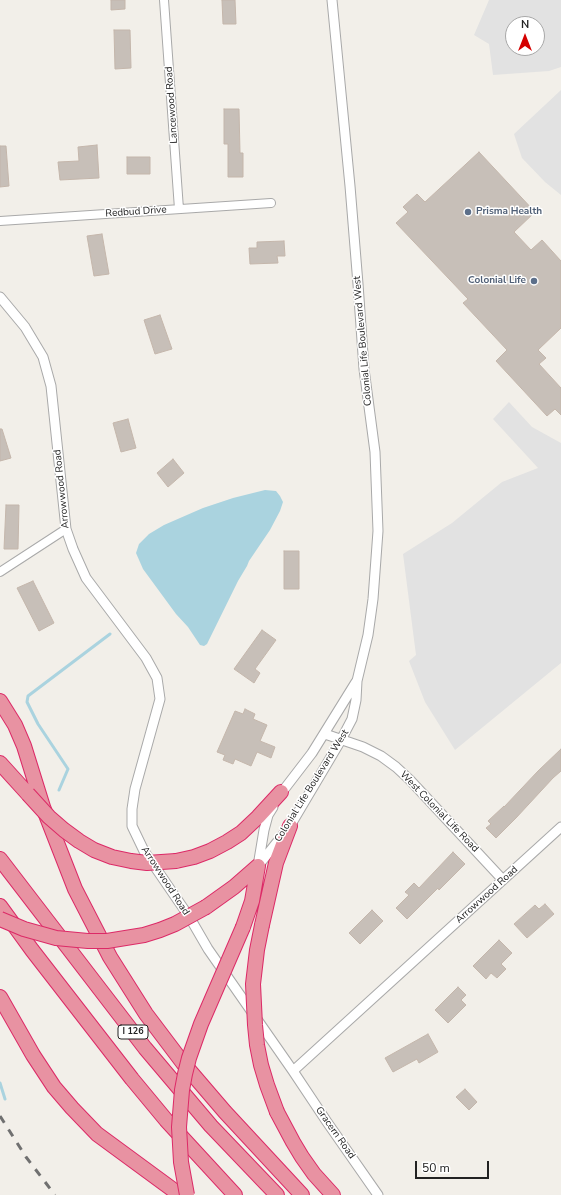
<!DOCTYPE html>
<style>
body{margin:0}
#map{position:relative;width:561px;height:1195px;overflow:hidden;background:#f2efe9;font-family:"Nunito Sans",sans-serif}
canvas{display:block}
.north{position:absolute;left:505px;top:16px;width:40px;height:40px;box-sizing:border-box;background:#fff;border:1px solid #a7a7a7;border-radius:50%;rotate:0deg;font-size:11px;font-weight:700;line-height:16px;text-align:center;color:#222}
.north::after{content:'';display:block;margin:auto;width:14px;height:18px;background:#d40000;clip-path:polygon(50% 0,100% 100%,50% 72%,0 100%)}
.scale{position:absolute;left:415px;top:1161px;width:74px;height:18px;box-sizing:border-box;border:2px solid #222;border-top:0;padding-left:5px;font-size:12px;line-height:14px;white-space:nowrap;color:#222;-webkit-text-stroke:3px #fff;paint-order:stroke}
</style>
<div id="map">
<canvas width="561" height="1195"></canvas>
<div class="north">N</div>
<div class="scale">50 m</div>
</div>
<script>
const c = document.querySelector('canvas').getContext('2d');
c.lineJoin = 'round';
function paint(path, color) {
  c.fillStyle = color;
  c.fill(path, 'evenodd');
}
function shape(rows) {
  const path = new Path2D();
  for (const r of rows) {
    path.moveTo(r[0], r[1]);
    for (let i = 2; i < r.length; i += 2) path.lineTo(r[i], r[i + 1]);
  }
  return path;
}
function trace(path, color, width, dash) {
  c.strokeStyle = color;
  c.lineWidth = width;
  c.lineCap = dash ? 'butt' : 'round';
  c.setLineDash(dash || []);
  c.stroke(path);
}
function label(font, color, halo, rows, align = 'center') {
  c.font = font + ' "Nunito Sans",sans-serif';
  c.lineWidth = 3;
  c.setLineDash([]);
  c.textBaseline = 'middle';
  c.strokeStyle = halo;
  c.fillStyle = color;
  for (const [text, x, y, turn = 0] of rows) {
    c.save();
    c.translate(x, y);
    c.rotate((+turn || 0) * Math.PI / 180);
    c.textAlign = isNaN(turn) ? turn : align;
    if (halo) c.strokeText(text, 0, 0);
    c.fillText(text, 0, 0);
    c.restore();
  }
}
paint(shape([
 [489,0,561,0,561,67,549,71,493,75,489,44,474,35],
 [513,24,537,24,537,48,513,48],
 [561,90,561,195,545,182,522,158,514,134],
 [509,402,532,427,561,443,561,663,455,750,425,702,409,661,416,655,403,554,452,523,502,482,538,468,493,419]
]), '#e2e2e2');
paint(shape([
 [265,490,276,491,280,496,283,502,280,511,270,530,249,561,247,566,238,581,207,644,204,646,200,645,188,627,176,614,143,569,136,553,139,544,149,534,164,525,203,508,233,498]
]), '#aad3df');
trace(shape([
 [59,790,68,769,38,724,27,702,28,696,110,634],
 [0,1083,5,1099]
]), '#aad3df', 3);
const building = shape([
 [111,0,125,0,125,9,111,10,111,0],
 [222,0,235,0,236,24,223,24,222,0],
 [114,30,130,30,131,68,115,69,114,30],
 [224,109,239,109,240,153,243,153,243,177,228,177,228,144,224,144,224,109],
 [97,145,99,178,60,180,58,162,79,161,78,147,97,145],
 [0,146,6,146,9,186,0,187,0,146],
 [479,152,535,212,514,232,531,250,542,240,561,261,561,328,538,350,546,358,539,364,561,388,561,415,555,409,547,416,496,361,507,350,463,303,468,299,396,223,408,212,403,207,417,194,425,202,479,152],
 [127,157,150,157,150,174,127,174,127,157],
 [102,234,109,274,94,276,87,236,102,234],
 [284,241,285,256,277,256,278,263,250,264,249,248,257,248,257,242,284,241],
 [160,315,172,349,155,354,144,320,160,315],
 [128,419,136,448,121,452,113,423,128,419],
 [0,429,2,429,11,458,0,461,0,429],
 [173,459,184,473,168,487,157,473,173,459],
 [6,505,19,505,18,549,4,549,6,505],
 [284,551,299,551,299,589,284,589,284,551],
 [33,581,54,623,39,631,17,588,33,581],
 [262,630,276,640,255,669,260,673,254,683,234,669,262,630],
 [245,709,255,714,253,719,267,725,260,741,275,747,271,758,257,752,251,766,235,759,233,764,223,760,225,755,217,752,235,711,243,714,245,709],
 [561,749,561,771,553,778,516,818,496,838,486,828,491,824,488,821,504,806,504,807,538,771,561,749],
 [453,852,465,864,439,890,438,888,407,919,396,908,409,895,405,892,414,883,419,888,453,852],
 [545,904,554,914,527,938,514,924,535,905,539,909,545,904],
 [372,910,383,921,360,944,349,933,372,910],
 [499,940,512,953,501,964,506,969,497,978,491,973,486,979,473,966,499,940],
 [458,987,466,995,461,1000,466,1005,448,1023,435,1010,458,987],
 [428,1034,438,1052,419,1063,417,1059,393,1072,385,1058,428,1034],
 [465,1089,477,1102,469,1110,456,1097,465,1089]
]);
paint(building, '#c7bfb8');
trace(building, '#c4b6ab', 1);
const minor = shape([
 [164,0,179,209],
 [0,221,271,203],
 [0,572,66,529]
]);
const tertiary = shape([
 [0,297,25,327,43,357,51,386,66,529,73,549,86,578,146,658,157,678,160,699,135,789,132,809,132,826,144,851,190,918,208,949,293,1071,327,1122,378,1195],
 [325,734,363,747,381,756,396,767,410,780,503,880],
 [279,796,312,753,356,682],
 [258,866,290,826,341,740,352,719,356,700,357,681,368,635,373,599,378,531,375,452,364,369,358,284,350,186,332,0],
 [258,866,264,830,268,815,273,807],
 [293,1071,561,827]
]);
const motorway = shape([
 [0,701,15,725,24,746,43,807,75,889,110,957,146,1014,183,1063,225,1112,302,1195],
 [0,763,28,794],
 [0,859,145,1048,211,1126,277,1195],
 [176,861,194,857,210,851,227,842,241,833,258,817,281,792],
 [0,906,32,950,132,1079,166,1120,235,1195],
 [206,907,234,887,258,866],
 [262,925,276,863,290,826],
 [243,927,252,901,258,866],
 [0,997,33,1055,54,1087,72,1108,97,1134,180,1195],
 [277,1112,293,1142,302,1157,314,1174,333,1195]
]);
trace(minor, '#a9a9a9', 10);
trace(tertiary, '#a9a9a9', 11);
trace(motorway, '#dc2a67', 16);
trace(minor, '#fff', 8);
trace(tertiary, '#fff', 9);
trace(motorway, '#e892a2', 14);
trace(shape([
 [0,1116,26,1157,55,1195]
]), '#707070', 3, [8, 8]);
const motorwayBridge = shape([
 [28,794,49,817,64,830,79,841,94,850,112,857,131,861,147,863,176,861],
 [0,919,24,929,56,938,88,941,107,941,144,935,160,930,175,924,206,907],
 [262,925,257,950,253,984,255,1025,257,1045,261,1065,267,1085,277,1112],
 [187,1195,181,1162,179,1127,182,1090,185,1074,189,1058,201,1024,243,927]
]);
trace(motorwayBridge, '#dc2a67', 16, []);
trace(motorwayBridge, '#e892a2', 14);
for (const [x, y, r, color] of [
 [468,212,4,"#5c6f8a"],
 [534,281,4,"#5c6f8a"]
]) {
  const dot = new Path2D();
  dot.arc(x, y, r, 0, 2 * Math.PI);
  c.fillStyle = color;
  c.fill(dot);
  trace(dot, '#fff', 1.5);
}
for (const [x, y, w] of [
 [133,1032,30]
]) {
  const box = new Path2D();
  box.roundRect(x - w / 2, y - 7, w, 14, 3);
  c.fillStyle = '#fff';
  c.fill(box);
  trace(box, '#222', 1);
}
label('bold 9px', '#222', null, [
 ["I 126",133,1032]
]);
label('10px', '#222', '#fff', [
 ["Lancewood Road",172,105,-94],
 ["Redbud Drive",136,212,-4],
 ["Colonial Life Boulevard West",363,341,-95],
 ["Arrowwood Road",62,489,-96],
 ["Colonial Life Boulevard West",312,786,-58],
 ["West Colonial Life Road",439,812,46],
 ["Arrowwood Road",165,881,57],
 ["Arrowwood Road",487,895,-42],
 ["Gracern Road",335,1133,55]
]);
label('bold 10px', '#4e5e75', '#fff', [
 ["Prisma Health",476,212],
 ["Colonial Life",526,281,"right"]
], 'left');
</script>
